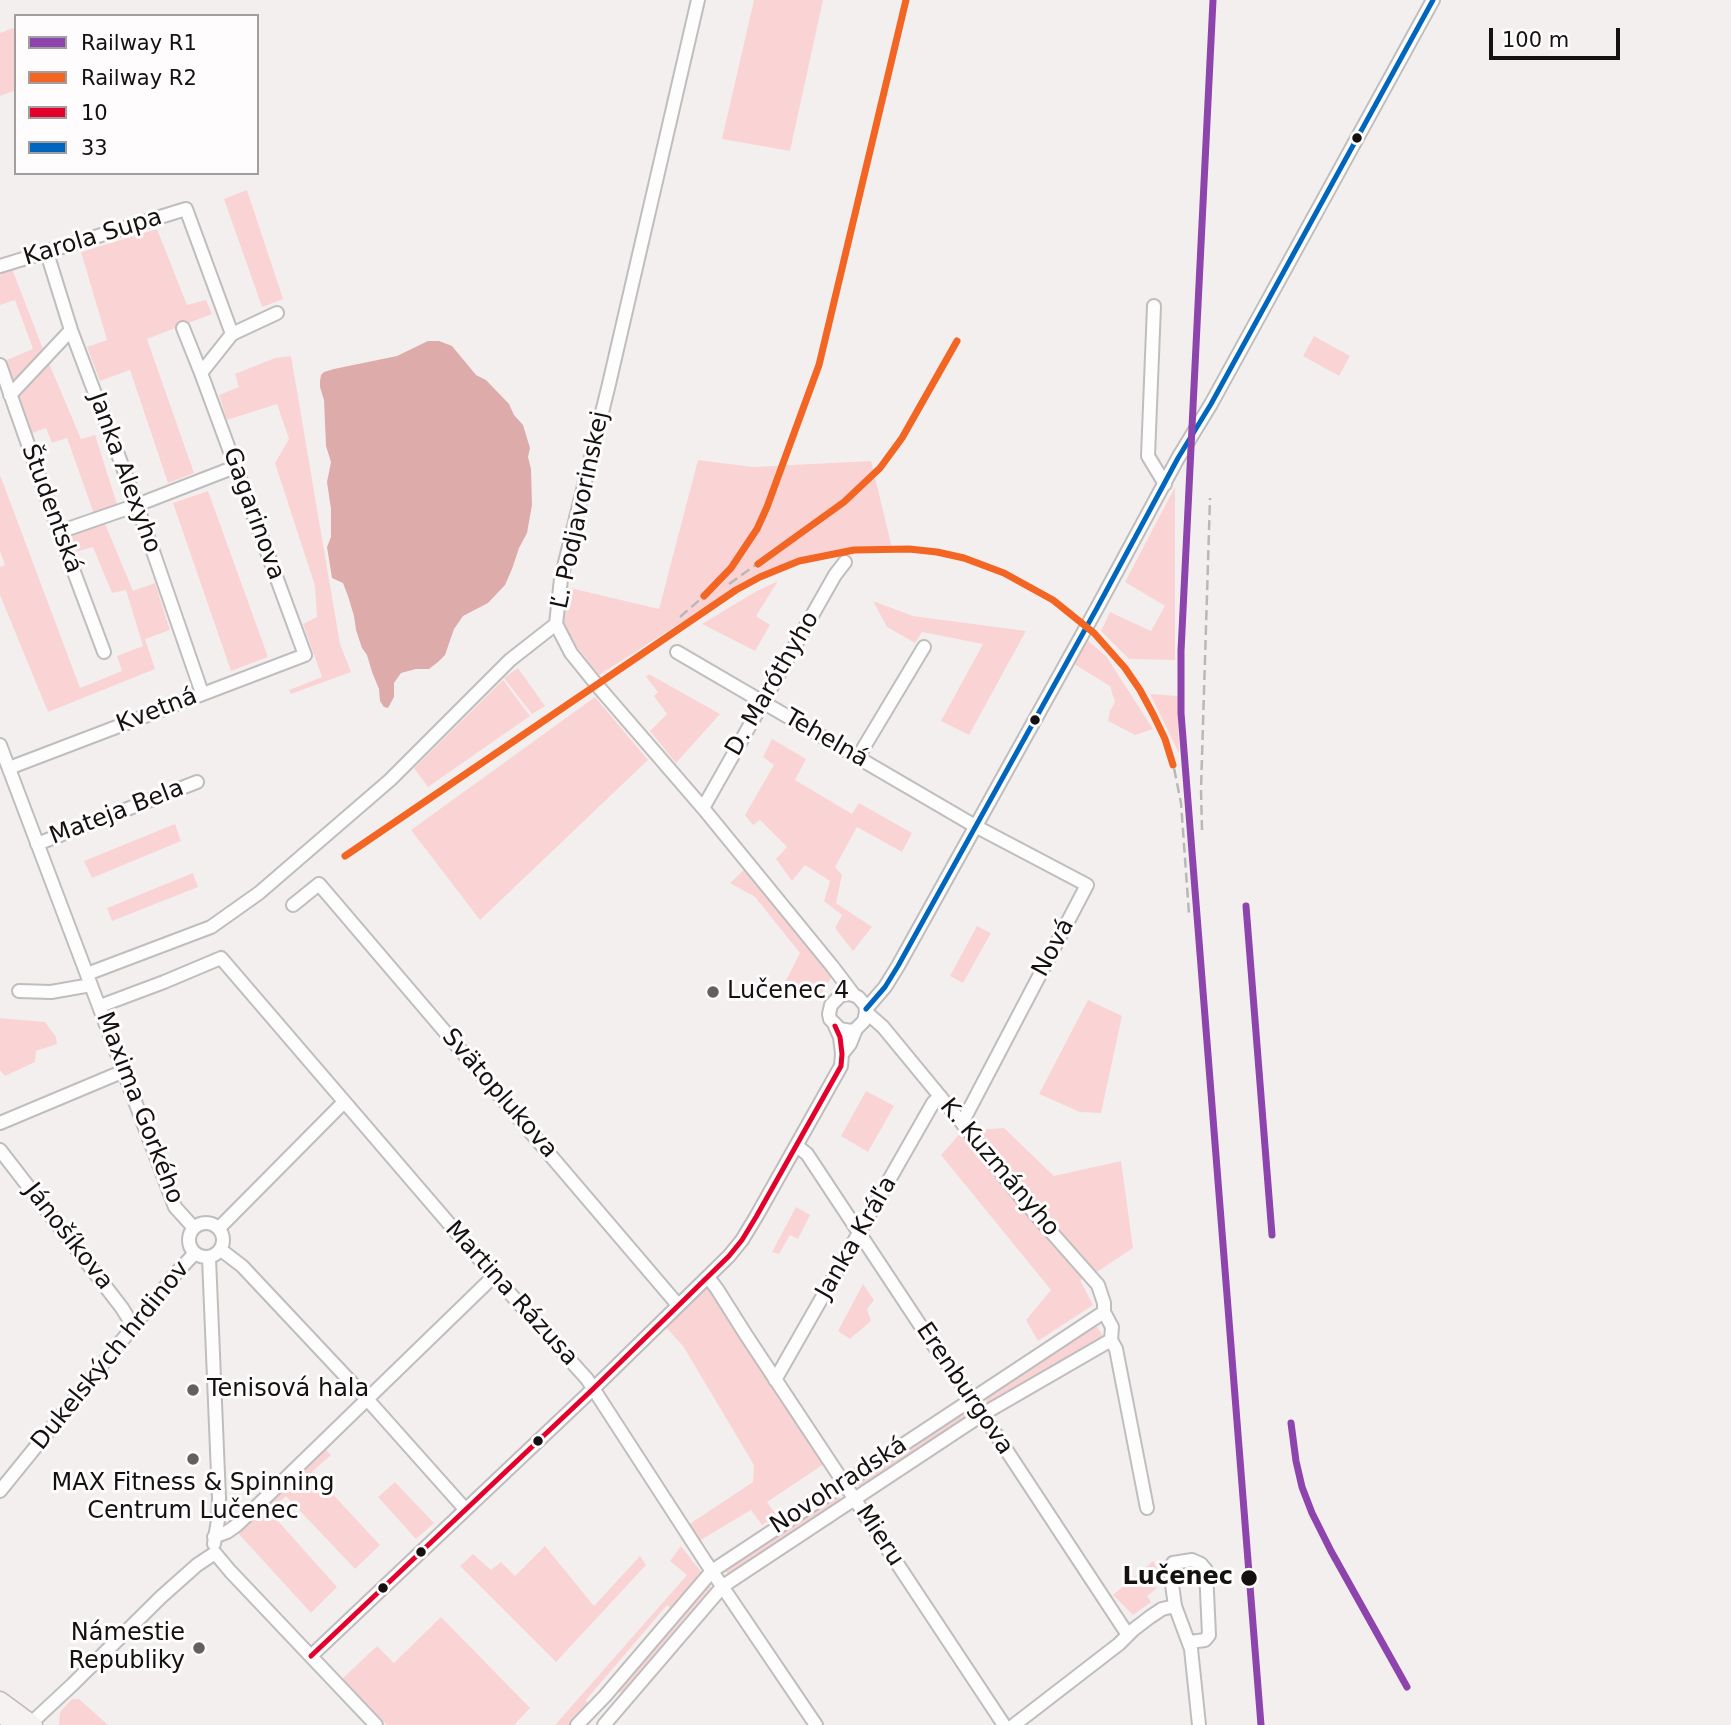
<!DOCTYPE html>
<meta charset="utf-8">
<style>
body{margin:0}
#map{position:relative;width:1731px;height:1725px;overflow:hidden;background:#f4efef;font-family:"DejaVu Sans",sans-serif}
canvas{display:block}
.legend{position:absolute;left:14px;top:14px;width:245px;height:161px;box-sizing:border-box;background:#fefcfc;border:2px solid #a09e9e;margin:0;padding:9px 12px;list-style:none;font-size:21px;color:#141111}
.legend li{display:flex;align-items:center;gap:14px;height:35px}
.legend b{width:35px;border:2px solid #a09e9e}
.scale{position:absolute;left:1489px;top:28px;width:131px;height:32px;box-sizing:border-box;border:4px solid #141111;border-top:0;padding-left:9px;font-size:21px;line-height:24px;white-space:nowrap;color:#141111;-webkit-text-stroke:5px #fefcfc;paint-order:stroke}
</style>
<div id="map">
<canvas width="1731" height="1725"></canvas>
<ul class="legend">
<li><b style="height:9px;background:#8e44ad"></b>Railway R1</li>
<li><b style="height:9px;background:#f26522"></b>Railway R2</li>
<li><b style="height:9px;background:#e4002b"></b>10</li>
<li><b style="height:9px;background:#0065bd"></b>33</li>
</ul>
<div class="scale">100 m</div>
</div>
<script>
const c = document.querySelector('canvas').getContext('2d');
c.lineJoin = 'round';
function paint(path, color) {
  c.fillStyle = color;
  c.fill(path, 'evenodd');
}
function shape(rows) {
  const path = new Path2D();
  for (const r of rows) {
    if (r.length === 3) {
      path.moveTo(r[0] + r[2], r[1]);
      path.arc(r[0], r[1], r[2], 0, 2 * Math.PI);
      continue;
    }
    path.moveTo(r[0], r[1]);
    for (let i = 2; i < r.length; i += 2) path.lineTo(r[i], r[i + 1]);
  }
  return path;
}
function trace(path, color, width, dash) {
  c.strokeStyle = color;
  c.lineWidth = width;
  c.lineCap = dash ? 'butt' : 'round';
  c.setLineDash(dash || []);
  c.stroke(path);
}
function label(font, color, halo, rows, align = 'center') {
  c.font = font + ' "DejaVu Sans",sans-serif';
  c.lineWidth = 6;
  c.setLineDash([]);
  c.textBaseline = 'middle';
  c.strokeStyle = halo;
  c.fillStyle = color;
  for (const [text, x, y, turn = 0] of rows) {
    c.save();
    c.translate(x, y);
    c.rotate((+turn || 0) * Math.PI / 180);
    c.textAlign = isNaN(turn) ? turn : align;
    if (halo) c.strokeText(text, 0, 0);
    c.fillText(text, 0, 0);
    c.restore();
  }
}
paint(shape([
 [754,0,823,0,790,151,722,139],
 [16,27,16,90,0,96,0,33],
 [247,190,283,299,262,307,224,199],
 [157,229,187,305,206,300,212,314,147,339,194,473,168,483,130,370,100,381,87,347,107,340,81,252],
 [12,269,45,354,12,387,4,361,33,349,15,300,0,305,0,273],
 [1314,336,1350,356,1339,376,1303,356],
 [291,356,340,644,351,672,291,694,289,690,322,677,303,624,317,617,315,586,275,463,289,439,277,404,227,420,219,395,239,387,235,374,275,358],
 [48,361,81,439,95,435,117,504,94,514,67,438,52,443,46,428,32,433,18,393],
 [698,460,753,467,871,461,893,552,863,552,830,554,790,563,746,581,599,675,577,647,563,622,566,587,659,609],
 [0,475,80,688,122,671,117,656,143,646,126,590,112,593,93,547,75,552,67,533,104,521,133,591,155,583,170,630,145,639,155,669,48,712,0,595,0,567,5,565,0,551],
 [1175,487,1175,660,1129,659,1101,631,1110,612,1151,631,1165,606,1125,582],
 [208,491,268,657,231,671,173,503],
 [778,581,756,616,770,625,755,651,702,624,755,592],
 [873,601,913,616,1026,631,969,735,941,721,983,644,922,632,915,643,887,627],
 [1087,640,1106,656,1153,729,1135,735,1108,721,1110,711,1115,702,1110,686,1074,664],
 [518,668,545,706,532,714,504,678],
 [649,674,720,714,676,763,650,731,667,714,654,696,658,692,646,677],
 [503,680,530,716,428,787,414,768],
 [1150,694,1178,696,1179,753],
 [595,697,648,760,480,920,411,830],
 [772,739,806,759,795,780,852,814,859,803,912,833,902,852,857,827,835,867,842,875,836,903,872,927,853,951,835,928,842,915,824,901,830,881,805,865,792,881,776,859,787,847,760,820,753,825,745,815,774,765,763,757],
 [175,824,181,841,92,878,84,861],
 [745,869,821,960,831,978,818,998,779,994,800,953,755,897,730,883],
 [193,873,198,887,112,921,107,908],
 [977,926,991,933,963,983,950,976],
 [1088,1000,1122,1016,1101,1113,1080,1112,1039,1094],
 [0,1018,45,1022,56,1037,57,1044,36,1051,35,1062,5,1076,0,1070],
 [866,1091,894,1106,868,1152,841,1136],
 [1004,1128,1054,1176,1121,1161,1133,1248,1097,1272,1080,1280,1093,1305,1038,1341,1026,1320,1051,1290,941,1155,962,1131],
 [796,1207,810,1215,798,1239,790,1235,779,1254,772,1252],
 [712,1281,824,1464,767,1502,777,1516,762,1525,751,1510,699,1541,688,1525,753,1482,754,1465,683,1346,665,1326],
 [863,1284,874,1300,867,1309,871,1321,850,1339,838,1331],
 [1095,1324,1104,1337,989,1404,983,1397],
 [965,1410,969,1417,860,1488,856,1482],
 [325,1449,331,1455,312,1472,380,1545,355,1569,286,1496,269,1511,337,1587,311,1613,236,1531],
 [395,1482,434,1523,416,1539,378,1497],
 [838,1494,841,1500,728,1574,724,1570],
 [545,1546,594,1606,640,1556,646,1565,556,1662,460,1566,473,1554,491,1570,501,1562,515,1576],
 [681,1546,702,1573,673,1610,667,1605,586,1700,589,1706,570,1725,555,1725,687,1575,670,1561],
 [1153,1561,1161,1576,1155,1579,1156,1589,1147,1596,1151,1602,1133,1615,1113,1595],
 [707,1584,711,1587,621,1693,617,1690],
 [441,1617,530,1708,514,1725,387,1725,342,1679,377,1646,394,1663],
 [72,1699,79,1699,108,1725,59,1725,60,1712]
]), '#fad4d4');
paint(shape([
 [428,341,439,341,452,346,476,375,486,380,509,404,514,415,523,425,530,448,528,457,531,469,532,505,527,533,519,548,512,569,505,585,488,603,463,616,454,629,445,655,438,662,429,669,416,669,401,673,394,683,394,697,388,708,384,707,380,701,379,689,372,672,367,655,362,648,356,630,354,616,348,596,343,583,332,578,327,547,331,537,331,509,327,482,331,462,326,446,324,400,320,387,320,381,321,375,324,372,334,369,397,356]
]), '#ddabaa');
const minor = shape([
 [698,0,609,384,561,579,556,624,571,653,596,684,703,808,832,966,854,995],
 [47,253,71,330,137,505,202,693],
 [0,266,186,209,232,334],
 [1154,306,1148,456,1165,484],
 [183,328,201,373],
 [0,365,59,532,104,652],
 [10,395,71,330],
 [59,532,137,505,235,467],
 [677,652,975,826,1087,885,962,1123],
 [0,745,175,1207,194,1228],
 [858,757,924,647],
 [9,768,305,655,201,373,232,334,277,313],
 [703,808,835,575,845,562],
 [37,844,197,782],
 [293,905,319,884,678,1305],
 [87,974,211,927,259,893,390,780,510,660,556,624],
 [19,991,51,992,91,985],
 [100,1006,164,982,221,958,488,1269,587,1379,705,1561,816,1725],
 [866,1009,885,987,898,966,1097,608,1178,458,1211,404,1433,0],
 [866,1012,883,1027,962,1123,1023,1200,1098,1285,1104,1303,1104,1312,1112,1327,1111,1340,1116,1349,1147,1508],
 [842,1054,850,1044,856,1029,864,1021,866,1012,865,1005,858,997,850,994,841,995,831,1005,829,1014,830,1019,840,1029,851,1031,856,1029],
 [0,1123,124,1071],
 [797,1146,807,1154,932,1343,978,1407,1128,1635],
 [0,1150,122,1308,133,1326],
 [206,1240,17],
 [219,1228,344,1102],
 [221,1250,242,1266,367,1399,465,1509],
 [209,1258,219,1498,218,1520,214,1544],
 [708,1277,717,1289,746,1335,1004,1725],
 [775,1380,933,1103,940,1096],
 [0,1491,179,1270,195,1253],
 [214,1537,227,1532,237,1525,258,1505,494,1276],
 [1190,1642,1205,1640,1209,1635,1206,1570,1201,1564,1192,1560,1173,1563,1170,1570,1175,1606,1191,1649,1199,1725],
 [311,1656,593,1389,729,1256,742,1240,756,1217,841,1066,842,1054,840,1037,835,1026],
 [29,1725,72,1685,161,1597,197,1565,215,1553,230,1571,376,1725],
 [577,1725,605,1696,712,1571,1104,1312],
 [604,1725,723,1586,983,1414,1111,1340],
 [1014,1725,1119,1644,1133,1630,1150,1617,1162,1609,1175,1606]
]);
const major = shape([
 [0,1700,34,1725],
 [0,1714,15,1725]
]);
trace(minor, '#c0bdbd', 16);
trace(major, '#c1b7b7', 19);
trace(minor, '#fdfdfd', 12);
trace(major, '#f7f2f2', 16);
trace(shape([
 [729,584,844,502,872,477,888,458,902,438,957,341],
 [680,617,711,590,726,574,753,536,767,507,810,391,823,353,906,0],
 [1202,830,1201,789,1210,498],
 [345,856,713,604,748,583,799,561,826,555,868,549,909,549,937,552,964,558,991,567,1029,585,1053,600,1076,617,1101,640,1125,668,1140,690,1153,714,1173,763,1181,803,1189,914],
 [1246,906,1272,1235],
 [1291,1423,1296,1461,1302,1487,1312,1513,1331,1551,1407,1687]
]), '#b8b8b8', 2.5, [10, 5]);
trace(shape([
 [311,1656,593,1389,729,1256,742,1240,756,1217,841,1066,842,1054,840,1037,835,1026]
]), '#e4002b', 5);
trace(shape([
 [866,1009,885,987,898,966,1097,608,1178,458,1211,404,1433,0]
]), '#0065bd', 5);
trace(shape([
 [1213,0,1181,651,1181,713,1261,1725],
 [1246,906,1272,1235],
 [1291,1423,1296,1461,1302,1487,1312,1513,1331,1551,1407,1687]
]), '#8e44ad', 7);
trace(shape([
 [758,564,844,502,880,468,902,438,957,341],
 [704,596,731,568,757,529,767,507,819,365,906,0],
 [345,856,736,590,760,577,799,561,854,550,909,549,937,552,964,558,1004,573,1053,600,1094,633,1125,668,1140,690,1153,714,1165,739,1173,765]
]), '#f26522', 7);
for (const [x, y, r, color] of [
 [1357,138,6,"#141111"],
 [1035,720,6,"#141111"],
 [713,992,7,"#625f5f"],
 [193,1390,7,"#625f5f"],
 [538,1441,6,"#141111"],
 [193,1459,7,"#625f5f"],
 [421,1552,6,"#141111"],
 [1249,1578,9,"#141111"],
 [383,1588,6,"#141111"],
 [199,1648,7,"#625f5f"]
]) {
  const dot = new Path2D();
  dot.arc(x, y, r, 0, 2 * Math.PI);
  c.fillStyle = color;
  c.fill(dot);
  trace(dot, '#fefcfc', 2.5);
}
label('24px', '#141111', '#fefcfc', [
 ["Karola Supa",93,238,-17],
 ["Janka Alexyho",124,473,70],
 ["Študentská",51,509,70],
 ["Ľ. Podjavorinskej",581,510,-78],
 ["Gagarinova",253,514,70],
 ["D. Maróthyho",773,684,-60],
 ["Kvetná",157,711,-21],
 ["Tehelná",826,739,30],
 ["Mateja Bela",117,813,-21],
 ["Nová",1054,948,-62],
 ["Svätoplukova",499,1094,49],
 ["Maxima Gorkého",139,1108,69],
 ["K. Kuzmányho",999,1168,50],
 ["Jánošíkova",68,1237,52],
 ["Janka Kráľa",857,1238,-60],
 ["Martina Rázusa",511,1294,48],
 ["Dukelských hrdinov",111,1356,-51],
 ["Erenburgova",964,1389,56],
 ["Novohradská",839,1486,-33],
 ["Mieru",879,1536,57]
]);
label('24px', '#141111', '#fefcfc', [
 ["Lučenec 4",727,992],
 ["Tenisová hala",207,1390],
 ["MAX Fitness & Spinning",193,1484,"center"],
 ["Centrum Lučenec",193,1512,"center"],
 ["Námestie",185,1634,"right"],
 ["Republiky",185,1662,"right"]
], 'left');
label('bold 24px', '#141111', '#fefcfc', [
 ["Lučenec",1233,1578]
], 'right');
</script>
